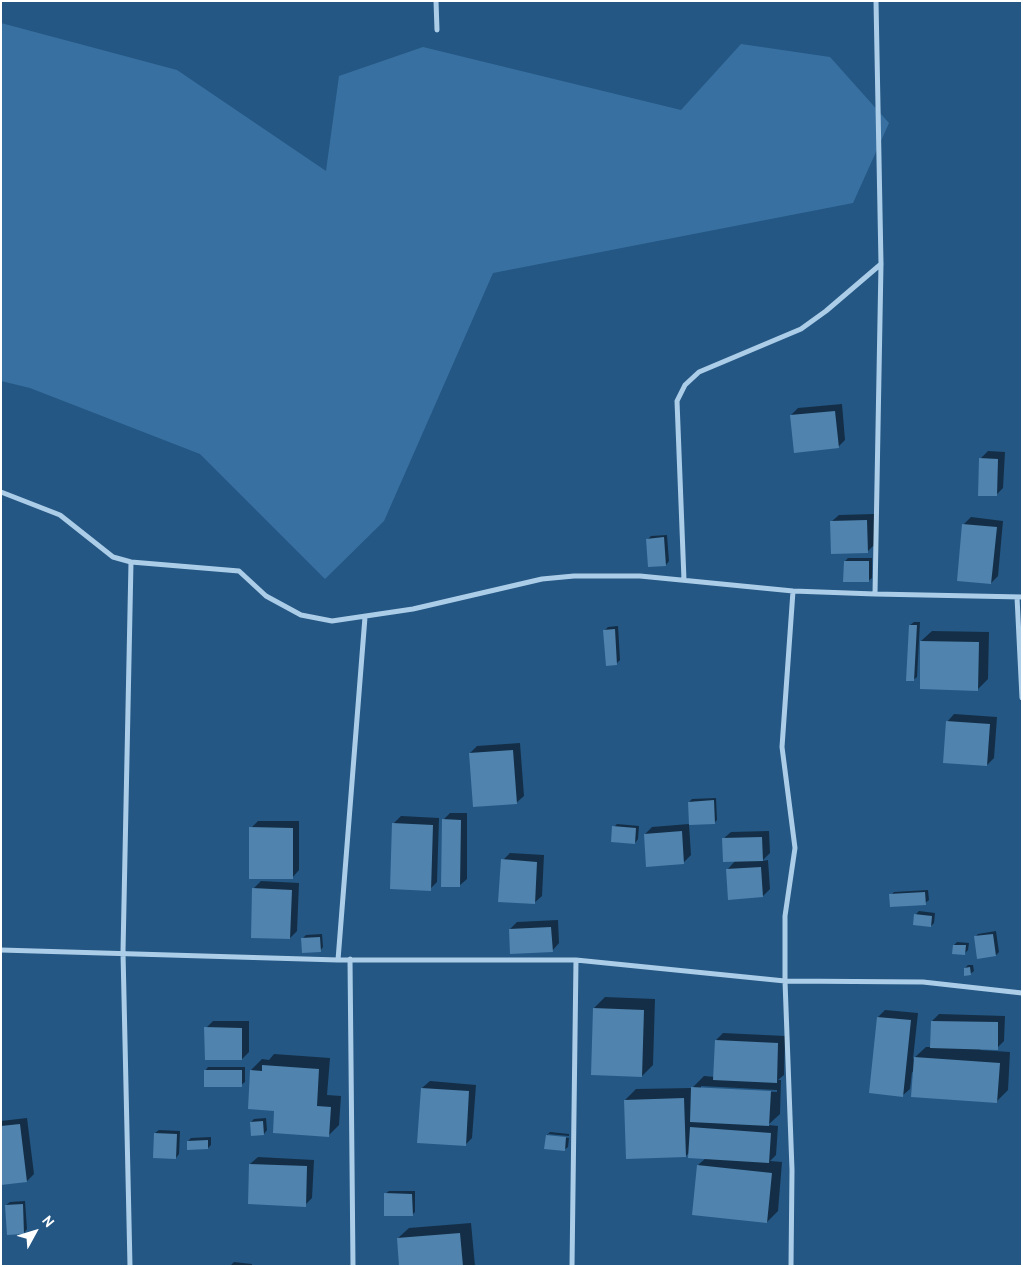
<!DOCTYPE html>
<style>
body{margin:0}
#map{position:relative;width:1023px;height:1267px;overflow:hidden;background:#245784;font-family:Overpass,sans-serif}
canvas{display:block}
.frame{position:absolute;inset:0;border:2px solid #fff;pointer-events:none}
.north{position:absolute;left:10px;top:1207px;width:50px;height:50px;-webkit-text-stroke:4px #245784;paint-order:stroke;rotate:51deg;font-size:14px;font-weight:700;line-height:20px;text-align:center;color:#fff}
.north::after{content:'';display:block;margin:auto;width:18px;height:22px;background:#fff;clip-path:polygon(50% 0,100% 100%,50% 72%,0 100%)}
</style>
<div id="map">
<canvas width="1023" height="1267"></canvas>
<div class="frame"></div>
<div class="north">N</div>
</div>
<script>
const c = document.querySelector('canvas').getContext('2d');
c.lineJoin = 'round';
function paint(path, color) {
  c.fillStyle = color;
  c.fill(path, 'evenodd');
}
function shape(rows) {
  const path = new Path2D();
  for (const r of rows) {
    path.moveTo(r[0], r[1]);
    for (let i = 2; i < r.length; i += 2) path.lineTo(r[i], r[i + 1]);
  }
  return path;
}
function trace(path, color, width, dash) {
  c.strokeStyle = color;
  c.lineWidth = width;
  c.lineCap = dash ? 'butt' : 'round';
  c.setLineDash(dash || []);
  c.stroke(path);
}
paint(shape([
 [1,23,177,70,326,171,339,76,423,47,681,110,741,44,830,57,889,123,853,203,493,273,384,521,325,579,200,454,30,388,1,381]
]), '#3871a1');
paint(shape([
 [842,404,845,440,838,447,791,415,798,408],
 [988,451,1005,452,1003,488,996,495,981,458],
 [874,514,875,544,868,551,831,522,839,515],
 [971,517,1003,521,998,576,991,583,963,525],
 [667,535,669,561,666,565,648,539,651,536],
 [848,558,872,558,872,578,868,581,845,561],
 [914,622,920,622,917,677,913,680,910,625],
 [618,626,620,660,616,664,605,630,608,627],
 [932,631,989,632,988,679,977,690,921,641],
 [954,714,997,717,994,758,987,765,947,722],
 [520,743,524,796,516,803,470,753,477,746],
 [716,798,717,820,714,823,689,802,692,799],
 [450,813,467,813,467,879,459,886,443,820],
 [401,816,439,818,437,882,430,889,393,824],
 [258,821,299,821,299,870,292,878,251,828],
 [617,824,639,826,638,839,635,843,614,827],
 [689,824,691,855,684,862,645,834,652,827],
 [769,831,770,853,762,861,768,860,770,889,763,896,727,870,736,860,723,839,731,832],
 [510,853,544,855,542,896,534,903,503,860],
 [261,881,299,883,297,931,290,938,254,888],
 [928,890,929,900,925,903,891,895,894,892],
 [919,911,935,913,934,923,931,926,916,914],
 [558,920,559,943,552,951,510,929,517,922],
 [996,931,999,952,996,955,978,957,975,937,978,934],
 [322,934,323,947,320,951,302,939,306,935],
 [957,942,969,943,968,950,965,953,954,945],
 [968,965,973,965,974,971,970,974,965,968],
 [605,997,655,999,653,1065,642,1076,594,1008],
 [885,1010,918,1013,913,1059,926,1047,932,1047,932,1021,939,1014,1005,1016,1004,1041,997,1048,981,1048,980,1050,1010,1052,1008,1090,997,1101,912,1072,910,1089,902,1096,878,1017],
 [213,1021,249,1021,249,1052,242,1059,206,1028],
 [723,1033,785,1036,784,1075,778,1080,781,1080,780,1114,768,1125,778,1126,776,1155,770,1161,782,1162,778,1211,767,1222,698,1165,706,1158,690,1152,686,1156,625,1100,636,1089,692,1088,704,1076,715,1077,716,1040],
 [701,1086,777,1090,777,1092,701,1089],
 [274,1054,330,1058,327,1095,341,1096,339,1125,328,1136,276,1109,251,1070,262,1059,269,1060],
 [208,1067,245,1067,245,1082,241,1085,205,1071],
 [430,1081,476,1085,472,1138,465,1145,422,1088],
 [27,1118,34,1174,27,1181,1,1183,1,1121],
 [266,1118,267,1130,264,1134,251,1122,254,1119],
 [159,1130,180,1131,179,1154,176,1158,155,1133],
 [550,1132,569,1134,569,1136,548,1134],
 [548,1134,548,1136,569,1138,568,1147,564,1150,547,1135],
 [211,1137,211,1145,208,1148,188,1141,191,1138],
 [258,1157,314,1160,312,1198,305,1205,250,1164],
 [389,1191,415,1191,415,1212,412,1215,385,1194],
 [25,1201,27,1229,24,1233,6,1205,10,1202],
 [471,1223,475,1266,400,1266,398,1238,409,1228],
 [234,1262,252,1264,252,1266,230,1266]
]), '#0007');
paint(shape([
 [835,411,839,448,794,453,790,415],
 [979,458,998,459,997,496,978,496],
 [867,520,868,553,831,554,830,521],
 [962,524,997,527,991,584,957,581],
 [664,537,666,566,648,567,646,539],
 [844,561,869,561,869,582,843,582],
 [909,625,917,625,914,681,906,681],
 [615,629,617,665,606,666,603,630],
 [920,641,979,642,978,691,920,689],
 [946,721,990,724,987,766,943,763],
 [513,750,517,804,473,807,469,753],
 [714,800,715,824,689,825,688,802],
 [442,819,461,820,460,887,441,887],
 [392,823,433,825,431,891,390,889],
 [612,826,636,828,635,844,611,842],
 [249,827,293,828,293,879,249,879],
 [682,831,684,864,646,867,644,834],
 [762,837,763,861,723,862,722,838],
 [501,859,537,862,535,904,498,902],
 [761,867,763,897,728,900,726,869],
 [252,888,292,890,290,939,251,938],
 [925,892,926,905,890,907,889,894],
 [914,914,932,916,931,927,913,925],
 [551,927,553,952,510,954,509,929],
 [993,934,996,956,977,959,974,936],
 [320,937,321,952,302,953,301,938],
 [953,945,966,945,965,955,952,954],
 [970,967,971,975,964,976,964,968],
 [593,1008,644,1010,642,1077,591,1075],
 [877,1017,911,1020,903,1097,869,1093],
 [931,1021,998,1022,998,1050,930,1048],
 [204,1027,242,1028,242,1060,205,1060],
 [715,1040,778,1043,777,1083,713,1080],
 [914,1057,1000,1063,997,1103,911,1097],
 [262,1065,319,1069,317,1106,331,1107,329,1137,273,1133,274,1111,248,1109,250,1070,262,1071],
 [204,1070,242,1070,242,1087,204,1087],
 [691,1087,771,1091,769,1126,690,1122],
 [421,1088,469,1091,466,1146,417,1143],
 [684,1098,686,1157,626,1159,624,1100],
 [263,1121,264,1135,251,1136,250,1122],
 [20,1124,27,1182,1,1185,1,1126],
 [690,1127,771,1133,769,1163,688,1158],
 [154,1133,177,1134,176,1159,153,1158],
 [546,1135,566,1137,565,1151,544,1149],
 [208,1140,208,1149,187,1150,187,1141],
 [249,1164,307,1166,306,1207,248,1204],
 [697,1165,772,1173,767,1223,692,1215],
 [384,1193,412,1194,413,1216,384,1216],
 [23,1204,24,1234,7,1235,5,1205],
 [460,1233,463,1266,399,1266,397,1238]
]), '#5083ae');
trace(shape([
 [436,1,437,30],
 [1,492,60,515,113,557,131,562,239,571,266,596,301,615,332,621,413,609,542,579,574,576,640,576,793,591,875,594,1022,597],
 [684,580,677,401,685,385,699,372,801,329,826,311,881,264],
 [875,594,881,264,876,1],
 [1017,597,1022,698],
 [1,950,338,960,576,960,785,981,923,982,1022,993],
 [350,959,353,1266],
 [338,960,365,617],
 [130,1266,123,952,131,562],
 [572,1266,576,960],
 [791,1266,792,1170,785,981,785,916,795,848,782,747,793,591]
]), '#accde8', 5);
</script>
